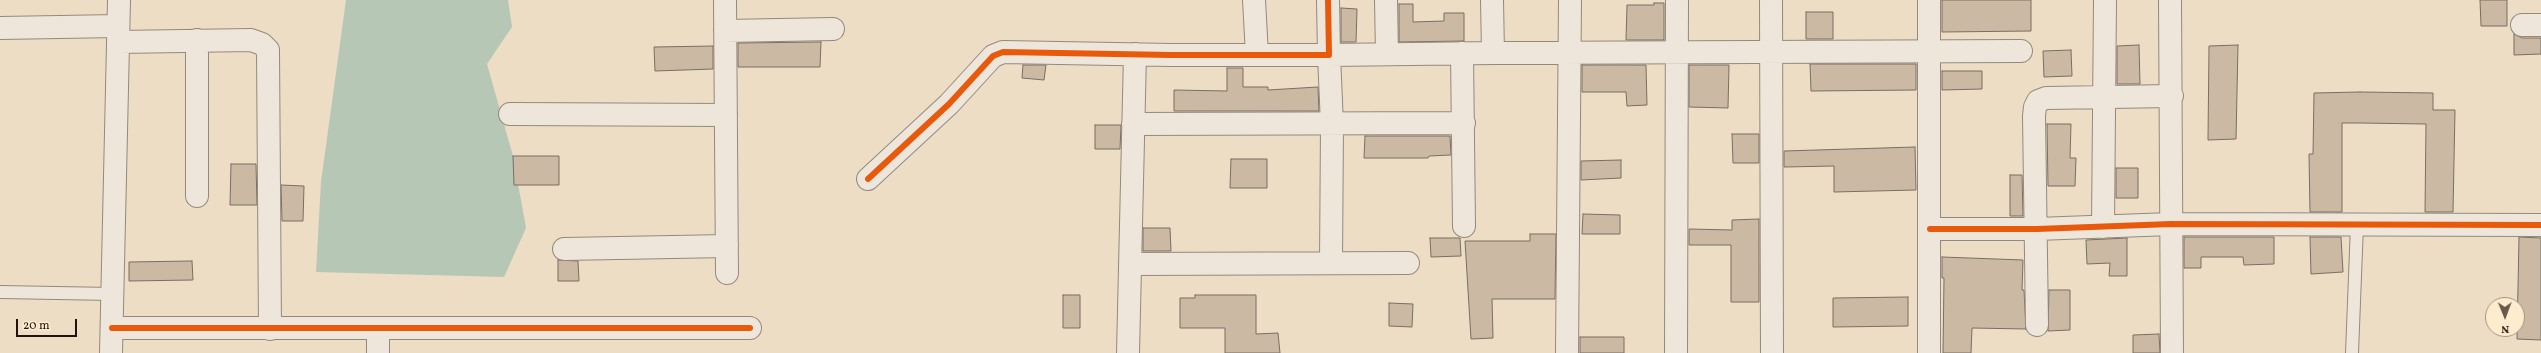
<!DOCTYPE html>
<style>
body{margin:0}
#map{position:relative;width:2541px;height:353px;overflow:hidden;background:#ecddc4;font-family:Vollkorn,serif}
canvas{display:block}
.north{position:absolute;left:2485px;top:297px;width:40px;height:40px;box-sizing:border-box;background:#feecce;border:1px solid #a59581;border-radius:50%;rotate:179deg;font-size:11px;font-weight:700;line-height:16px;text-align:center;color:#20130d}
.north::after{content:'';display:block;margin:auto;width:14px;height:18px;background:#675a4d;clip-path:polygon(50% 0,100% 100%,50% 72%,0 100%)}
.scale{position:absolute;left:16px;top:319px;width:61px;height:18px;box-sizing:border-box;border:2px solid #20130d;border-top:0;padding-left:5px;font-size:12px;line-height:14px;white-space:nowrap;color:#20130d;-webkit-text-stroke:3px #feecce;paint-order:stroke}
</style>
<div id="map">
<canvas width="2541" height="353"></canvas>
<div class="north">N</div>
<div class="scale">20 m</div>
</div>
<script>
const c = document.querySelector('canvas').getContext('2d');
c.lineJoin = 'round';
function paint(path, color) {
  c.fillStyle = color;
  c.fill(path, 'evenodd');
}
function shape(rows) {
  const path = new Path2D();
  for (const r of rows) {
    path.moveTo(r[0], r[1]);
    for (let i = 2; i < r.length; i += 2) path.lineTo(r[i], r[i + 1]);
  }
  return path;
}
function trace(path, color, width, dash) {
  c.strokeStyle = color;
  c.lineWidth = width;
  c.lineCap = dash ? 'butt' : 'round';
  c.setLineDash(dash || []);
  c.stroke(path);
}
paint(shape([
 [346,0,508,0,512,27,487,64,513,156,526,228,504,277,316,272,321,182]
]), '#b6c7b5');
const building = shape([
 [1942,0,2031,0,2031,31,1942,32,1942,0],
 [2480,0,2507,0,2507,26,2481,26,2480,0],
 [1654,3,1664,3,1664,40,1626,40,1627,5,1654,5,1654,3],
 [1399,4,1413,4,1413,22,1444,21,1444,13,1464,13,1464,41,1399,42,1399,4],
 [1341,8,1357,9,1356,42,1341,42,1341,8],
 [1806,12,1833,12,1833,39,1806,39,1806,12],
 [2514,34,2522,38,2541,38,2541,54,2514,55,2514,34],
 [821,42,820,67,738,67,738,43,821,42],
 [2139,45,2140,84,2117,84,2117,46,2139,45],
 [2238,45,2236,139,2208,140,2209,46,2238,45],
 [713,46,713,69,655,71,654,47,713,46],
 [2071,50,2072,76,2044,77,2043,51,2071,50],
 [1810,64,1916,64,1916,90,1811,91,1810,64],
 [1023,65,1046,65,1044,80,1022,78,1023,65],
 [1582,65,1646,65,1647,105,1627,106,1626,92,1582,92,1582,65],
 [1689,65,1729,65,1728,108,1689,107,1689,65],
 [1227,68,1243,68,1243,87,1268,87,1268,90,1318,87,1319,111,1174,111,1174,90,1227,91,1227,68],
 [1942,71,1982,71,1982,89,1942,90,1942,71],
 [2360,92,2433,93,2433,110,2455,110,2453,212,2425,212,2426,124,2360,123,2342,123,2342,212,2310,212,2309,154,2313,154,2314,93,2360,92],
 [2047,124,2071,124,2070,158,2076,158,2075,186,2048,186,2047,124],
 [1095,125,1121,125,1120,149,1095,149,1095,125],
 [1732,134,1759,134,1759,163,1733,163,1732,134],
 [1365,136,1450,136,1451,155,1429,156,1428,158,1364,158,1365,136],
 [1915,147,1916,190,1834,192,1834,166,1784,167,1784,151,1915,147],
 [513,156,559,156,559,185,514,185,513,156],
 [1231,159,1267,159,1267,188,1230,188,1231,159],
 [1621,160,1621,178,1581,180,1581,161,1621,160],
 [231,164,256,164,257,205,230,205,231,164],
 [2116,168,2138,168,2138,198,2116,198,2116,168],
 [2010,175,2022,175,2023,216,2010,216,2010,175],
 [281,185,304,186,303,221,282,221,281,185],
 [1583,214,1620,215,1620,234,1582,234,1583,214],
 [1759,219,1759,302,1731,302,1731,245,1689,245,1689,229,1732,230,1732,220,1759,219],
 [1143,228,1170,228,1171,251,1143,251,1143,228],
 [1530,234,1556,234,1555,299,1492,299,1493,338,1471,339,1465,241,1530,241,1530,234],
 [2184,237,2274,237,2274,264,2244,265,2243,257,2201,257,2201,268,2184,268,2184,237],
 [2310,237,2341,237,2343,272,2311,274,2310,237],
 [2519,237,2541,238,2541,340,2517,339,2519,237],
 [1430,238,1460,238,1461,256,1431,257,1430,238],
 [2127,238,2127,276,2109,276,2110,263,2087,264,2086,240,2127,238],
 [1942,257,2023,260,2022,290,2024,290,2026,329,1972,328,1971,353,1943,353,1944,278,1942,278,1942,257],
 [558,260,578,261,579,281,558,281,558,260],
 [192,261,193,280,129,281,129,262,192,261],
 [2049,290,2070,290,2070,330,2048,331,2049,290],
 [1063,295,1080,295,1080,328,1063,328,1063,295],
 [1195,295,1256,295,1256,334,1278,333,1280,353,1225,353,1225,328,1180,328,1180,298,1195,298,1195,295],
 [1908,297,1908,326,1833,327,1833,298,1908,297],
 [1389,303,1413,304,1412,327,1389,326,1389,303],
 [2159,334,2160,353,2133,353,2133,335,2159,334],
 [1580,337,1624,337,1624,353,1580,353,1580,337]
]);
paint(building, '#ccb9a4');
trace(building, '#786f63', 1);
const service = shape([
 [0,292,113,294],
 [2352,353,2357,225]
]);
const minor = shape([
 [725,0,727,273],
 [1254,0,1257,55],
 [1386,0,1387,54],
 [1771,0,1772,353],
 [2170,0,2172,353],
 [2522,25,2541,25],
 [0,28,118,26],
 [725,31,833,29],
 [118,42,251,40,262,44,268,50,270,329],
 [1462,53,1464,226],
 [1493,53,2021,51],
 [510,114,726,115],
 [1133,124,1464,123],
 [868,179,949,104,993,56,1003,52,1171,55,1329,55,1328,0],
 [197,196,197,40],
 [2103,227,2105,0],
 [1930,229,2037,229,2171,224,2541,225],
 [564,249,727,246],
 [1331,263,1332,125,1329,55,1493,53,1492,0],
 [1130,264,1408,263],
 [2037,325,2034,116,2035,107,2038,101,2046,98,2172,96],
 [112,328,750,328],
 [378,328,378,353],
 [111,353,119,0],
 [1128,353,1135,54],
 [1567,353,1570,0],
 [1676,353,1677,0]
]);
const tertiary = shape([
 [1929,0,1929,353]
]);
trace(service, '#948a7c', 14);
trace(minor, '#948a7c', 24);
trace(tertiary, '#948a7c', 24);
trace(service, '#eee6da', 12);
trace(minor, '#eee6da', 22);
trace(tertiary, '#eee6da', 22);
trace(shape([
 [868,179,949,104,993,56,1003,52,1171,55,1329,55,1328,0],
 [1930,229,2037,229,2171,224,2541,225],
 [112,328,750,328]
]), '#e8590c', 6);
</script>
